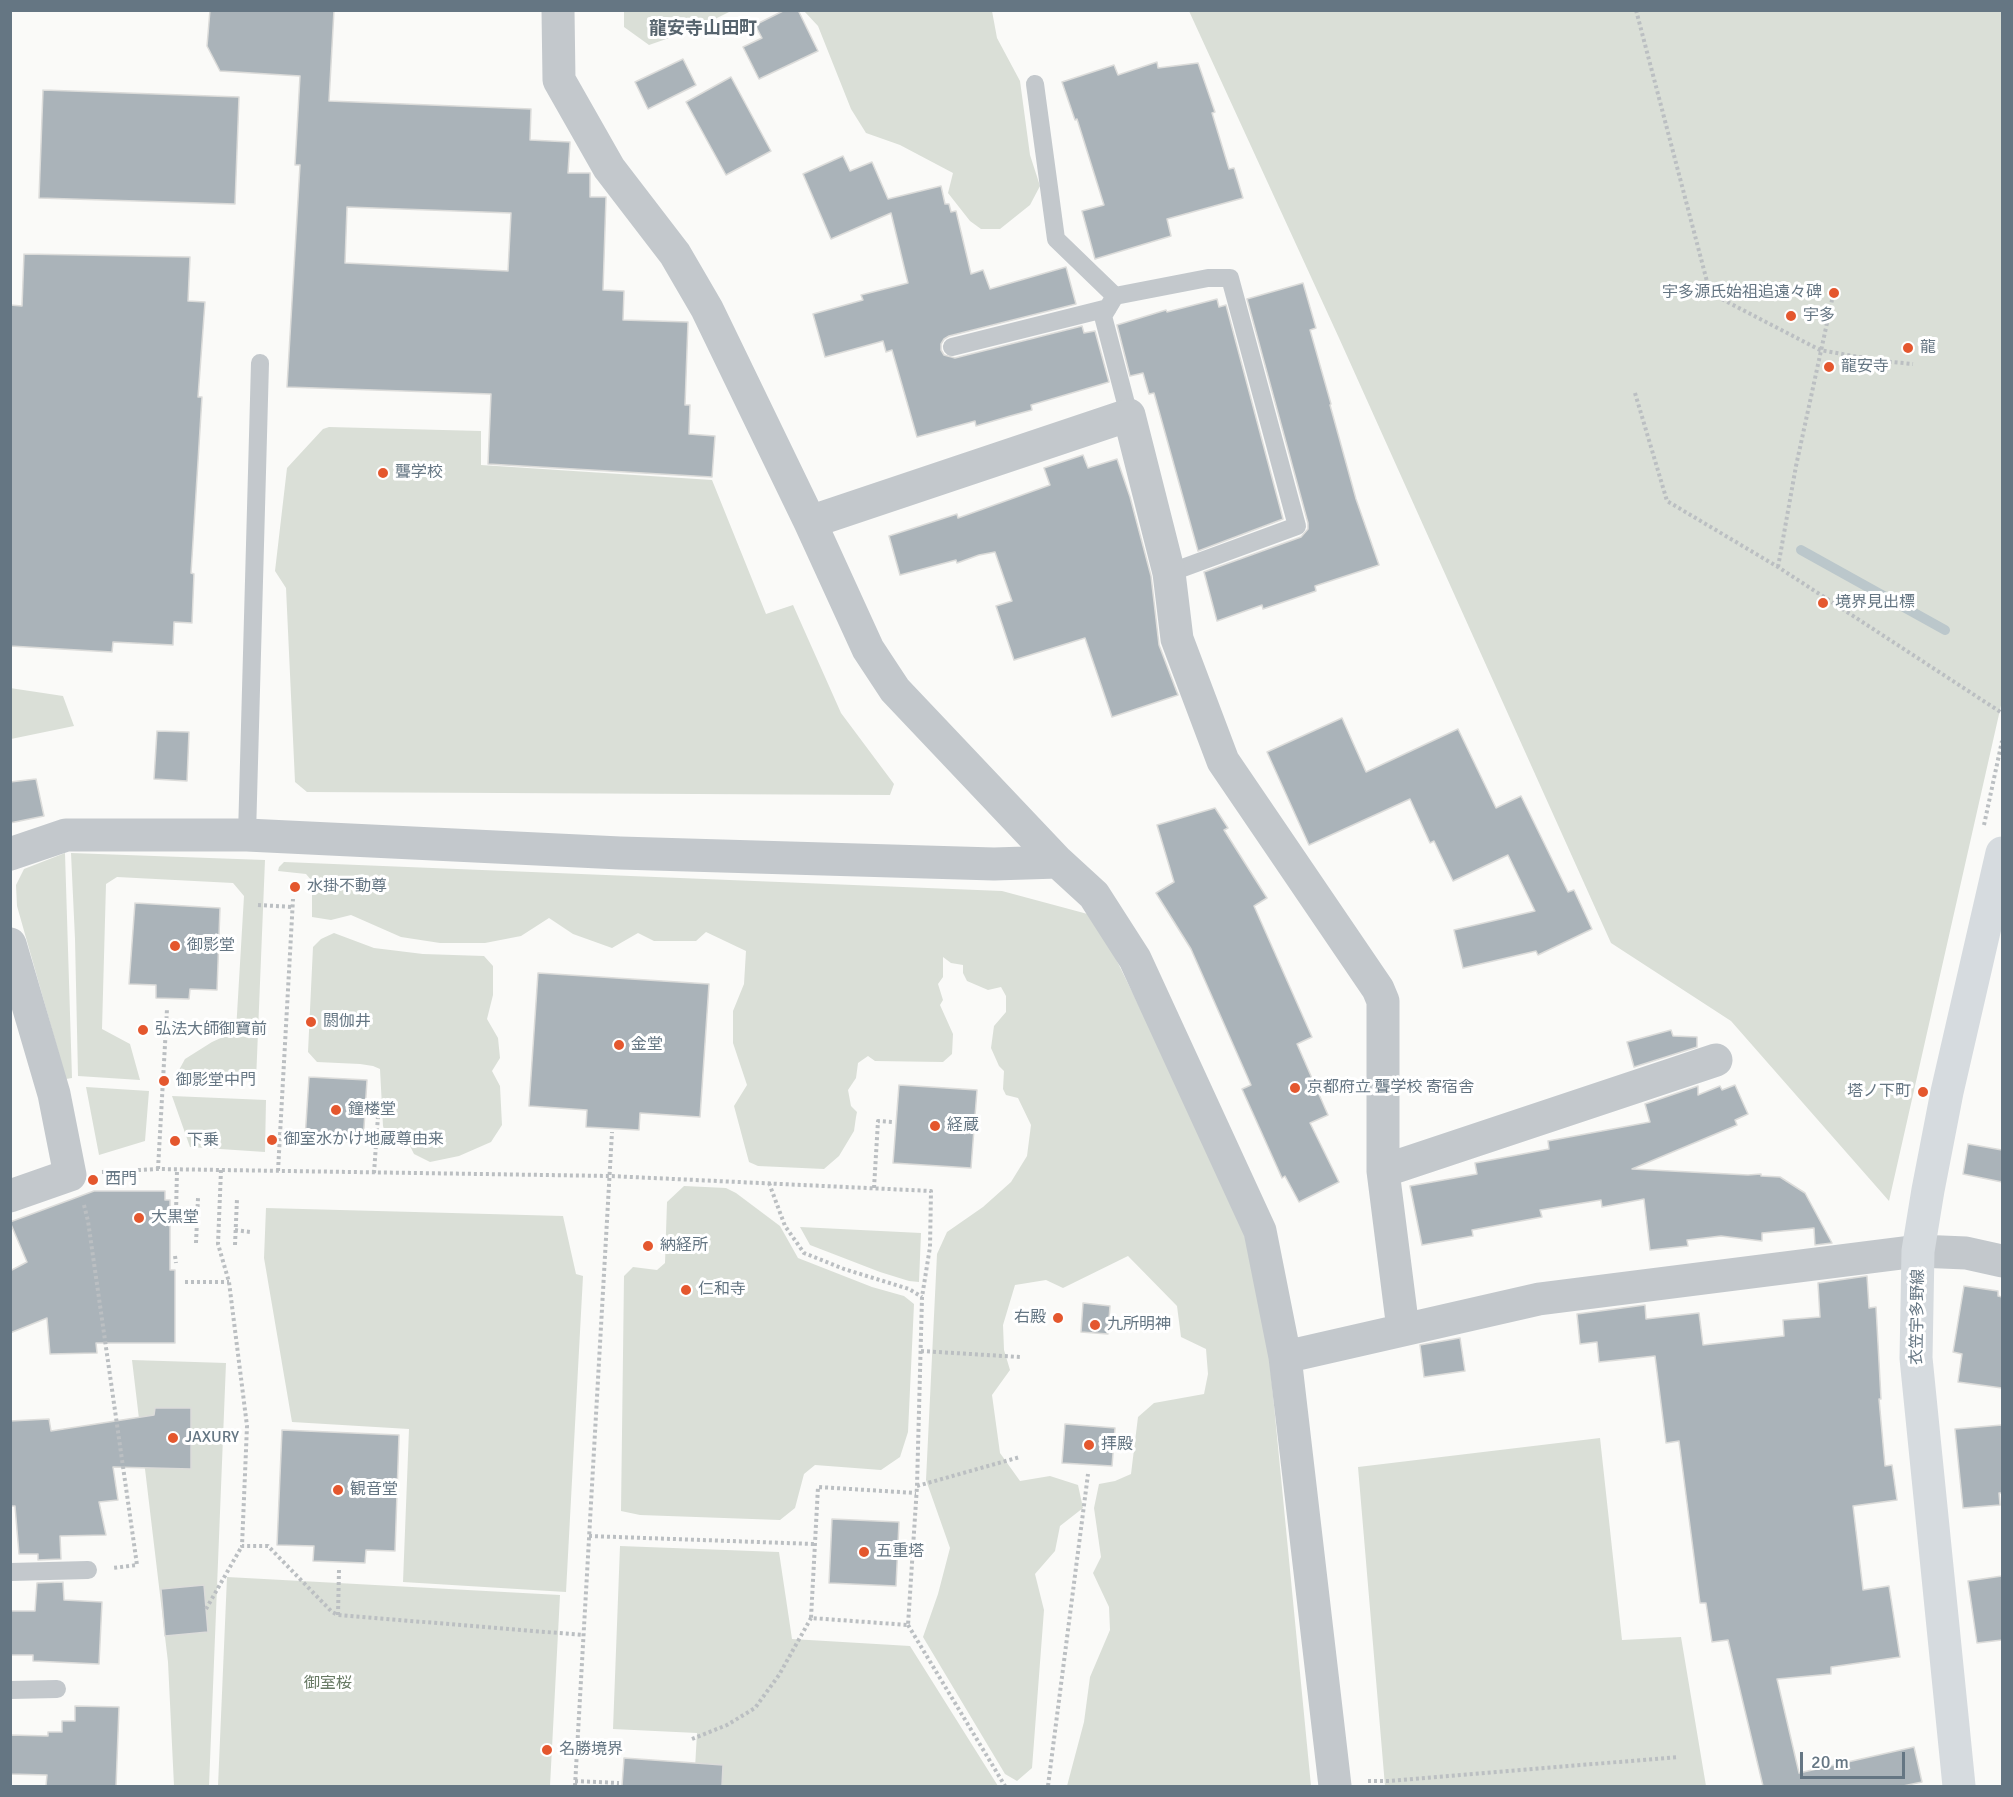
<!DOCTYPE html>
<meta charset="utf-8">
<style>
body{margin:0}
#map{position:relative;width:2013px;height:1797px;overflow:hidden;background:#fafaf8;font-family:Signika,sans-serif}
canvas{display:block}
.frame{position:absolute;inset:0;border:12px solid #657683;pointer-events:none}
.scale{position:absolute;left:1800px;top:1752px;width:105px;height:27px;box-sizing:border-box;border:3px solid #657683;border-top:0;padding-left:8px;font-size:18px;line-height:21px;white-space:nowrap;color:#657683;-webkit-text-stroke:4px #fff;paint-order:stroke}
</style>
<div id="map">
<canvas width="2013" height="1797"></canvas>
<div class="frame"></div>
<div class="scale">20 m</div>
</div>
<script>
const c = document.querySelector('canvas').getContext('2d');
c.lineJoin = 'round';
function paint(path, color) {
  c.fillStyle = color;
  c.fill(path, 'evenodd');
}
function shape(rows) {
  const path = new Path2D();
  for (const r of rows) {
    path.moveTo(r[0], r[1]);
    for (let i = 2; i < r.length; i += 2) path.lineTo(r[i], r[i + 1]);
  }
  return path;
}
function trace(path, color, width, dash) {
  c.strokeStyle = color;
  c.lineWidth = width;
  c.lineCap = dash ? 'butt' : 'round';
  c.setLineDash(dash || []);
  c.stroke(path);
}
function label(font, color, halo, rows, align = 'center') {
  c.font = font + ' Signika,"Noto Sans JP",sans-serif';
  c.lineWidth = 6;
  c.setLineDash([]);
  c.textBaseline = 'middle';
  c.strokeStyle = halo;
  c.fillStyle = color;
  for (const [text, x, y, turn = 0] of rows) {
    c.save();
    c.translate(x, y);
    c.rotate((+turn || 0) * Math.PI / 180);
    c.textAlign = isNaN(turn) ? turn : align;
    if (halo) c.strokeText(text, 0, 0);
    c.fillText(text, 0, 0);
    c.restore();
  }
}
paint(shape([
 [624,11,624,10,731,11,695,29,649,45,624,27],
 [804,11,992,11,997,38,1020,81,1030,155,1040,186,1030,205,1000,229,981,229,970,221,948,193,953,173,900,145,866,133,851,109,818,26],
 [1189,11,2002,11,2002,701,1889,1201,1731,1021,1611,943,1339,338],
 [329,427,481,431,481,465,712,480,766,614,793,605,841,713,894,784,890,795,307,792,295,782,286,588,275,571,287,468,323,429],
 [10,688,63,696,74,726,11,739],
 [65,853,72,1078,66,1079,17,906,16,885,24,869],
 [71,853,265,860,256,1081,186,1077,179,1070,185,1059,212,1042,236,1031,244,896,233,883,117,877,106,884,102,1029,130,1044,140,1080,78,1076,75,939],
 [284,862,1002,891,1095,916,1249,1231,1269,1354,1311,1786,1067,1786,1084,1722,1090,1677,1110,1630,1109,1607,1093,1573,1101,1557,1094,1508,1099,1484,1115,1481,1131,1474,1138,1417,1154,1403,1204,1394,1208,1374,1206,1349,1181,1337,1177,1306,1128,1256,1063,1288,1046,1280,1015,1285,1003,1325,1004,1350,1010,1370,992,1395,1000,1453,1020,1481,1050,1476,1078,1485,1083,1508,1060,1526,1055,1551,1035,1574,1044,1610,1032,1768,1017,1781,1005,1774,923,1637,938,1594,950,1548,926,1480,937,1254,947,1232,983,1207,1011,1182,1027,1156,1031,1125,1018,1098,1006,1095,1003,1089,1004,1071,999,1066,991,1048,994,1026,1006,1012,1006,996,1001,987,988,990,967,981,963,973,963,965,951,963,943,957,943,977,938,984,943,1000,940,1005,953,1034,952,1054,943,1062,875,1061,868,1056,858,1063,856,1078,848,1090,851,1106,857,1112,856,1117,854,1131,839,1156,824,1169,758,1166,749,1162,734,1106,747,1085,733,1043,733,1011,744,984,746,951,706,932,696,941,654,941,638,933,612,948,573,934,549,918,521,936,485,943,440,943,401,937,351,915,331,920,312,917,312,894,317,887,306,874,278,871,279,867],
 [334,933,374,948,423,954,484,956,493,966,493,995,487,1019,498,1038,500,1058,492,1071,500,1086,502,1125,491,1142,459,1156,430,1162,414,1154,408,1142,386,1136,383,1126,380,1069,373,1066,360,1064,317,1062,308,1052,313,947,321,939],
 [86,1087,149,1091,145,1141,99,1155],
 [172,1096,266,1100,265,1152,190,1147],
 [684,1186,726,1188,736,1193,780,1226,798,1258,872,1287,904,1296,914,1304,908,1432,900,1457,881,1470,815,1465,804,1474,795,1508,780,1520,640,1515,621,1511,624,1276,633,1267,657,1270,665,1263,667,1202],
 [266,1208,563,1216,576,1274,583,1276,566,1592,403,1582,409,1429,292,1422,264,1258],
 [800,1227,921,1233,919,1282,909,1281,880,1272,810,1245],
 [132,1360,226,1363,209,1786,174,1786,168,1662],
 [1600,1438,1622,1640,1681,1637,1706,1786,1385,1786,1358,1467],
 [620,1546,779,1552,792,1639,910,1646,998,1786,694,1786,697,1733,613,1729],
 [227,1577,560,1595,550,1786,218,1786]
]), '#dadfd7');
trace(shape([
 [1801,550,1945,630]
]), '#bbc7cb', 10);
const building = shape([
 [210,10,334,10,329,101,531,109,530,140,570,142,568,173,590,173,590,197,606,197,603,290,624,291,623,320,688,322,685,405,690,405,689,434,715,436,712,477,488,464,491,394,287,387,300,165,295,165,300,76,220,71,207,46,210,10],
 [347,207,511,213,508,271,345,263,347,207],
 [785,10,798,10,818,51,759,79,743,47,762,38,755,25,785,10],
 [683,59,696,85,648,109,635,82,683,59],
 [1157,62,1158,68,1198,63,1215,112,1212,113,1229,169,1234,168,1243,198,1167,219,1171,236,1095,259,1082,211,1104,205,1077,119,1075,120,1062,82,1114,65,1118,75,1157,62],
 [731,77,771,151,726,175,686,102,731,77],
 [43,90,239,97,235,204,39,198,43,90],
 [843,156,850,171,872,162,888,199,941,186,945,204,949,204,951,212,956,211,971,274,983,270,990,289,1066,267,1076,304,949,336,944,339,941,344,941,350,944,355,955,358,1082,326,1084,333,1095,331,1109,382,1031,405,1032,410,1010,416,976,426,975,421,917,437,892,350,886,352,883,341,825,357,813,314,863,300,861,295,908,283,891,213,831,239,803,174,843,156],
 [24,254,190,257,188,301,205,302,198,397,202,397,191,573,194,574,192,623,174,622,173,645,113,642,112,652,10,646,10,305,22,306,24,254],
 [1303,283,1316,328,1310,330,1331,404,1330,405,1356,499,1379,565,1315,586,1316,591,1263,609,1262,605,1217,621,1204,572,1301,537,1308,529,1308,523,1247,299,1303,283],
 [1217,299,1219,307,1226,305,1283,519,1198,551,1154,393,1149,394,1143,373,1130,376,1117,325,1166,310,1167,312,1217,299],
 [1083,455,1088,468,1117,459,1130,497,1151,576,1159,645,1178,695,1112,717,1085,638,1014,660,996,606,1012,601,995,552,979,555,957,563,956,560,900,575,889,536,957,514,958,518,1050,485,1044,468,1083,455],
 [1342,718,1366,772,1458,729,1496,808,1521,796,1568,892,1574,890,1592,929,1538,955,1536,951,1463,968,1454,930,1535,911,1508,855,1453,881,1434,841,1430,843,1410,799,1309,845,1267,752,1342,718],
 [157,731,189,732,187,781,154,779,157,731],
 [36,779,44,816,10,823,10,782,36,779],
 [1215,808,1228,828,1224,830,1267,898,1254,906,1312,1037,1297,1044,1328,1115,1310,1123,1339,1182,1299,1202,1285,1176,1282,1178,1242,1089,1251,1085,1191,949,1156,893,1174,882,1157,825,1215,808],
 [135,903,220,908,217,990,190,989,189,999,156,998,156,985,129,984,135,903],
 [538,973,709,984,700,1117,640,1113,639,1130,586,1127,587,1110,529,1106,538,973],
 [1671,1030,1673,1036,1697,1037,1697,1047,1634,1067,1627,1042,1671,1030],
 [309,1077,367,1080,363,1143,305,1139,309,1077],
 [899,1085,977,1090,971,1168,893,1163,899,1085],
 [1735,1085,1748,1114,1735,1120,1737,1125,1632,1169,1748,1175,1761,1174,1761,1176,1780,1177,1805,1193,1832,1243,1815,1245,1814,1228,1762,1233,1762,1241,1721,1236,1687,1240,1688,1246,1650,1250,1644,1199,1602,1207,1601,1200,1540,1210,1542,1217,1472,1230,1473,1236,1422,1245,1410,1186,1477,1174,1475,1163,1549,1149,1548,1141,1650,1122,1645,1104,1698,1086,1698,1095,1720,1086,1722,1090,1735,1085],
 [1968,1144,2002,1150,2002,1182,1963,1174,1968,1144],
 [94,1191,165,1191,165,1200,170,1200,170,1270,175,1270,175,1343,96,1343,97,1353,50,1354,47,1318,10,1333,10,1271,27,1262,10,1222,94,1191],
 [1867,1276,1869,1308,1876,1307,1881,1399,1879,1399,1885,1466,1892,1465,1897,1500,1853,1506,1863,1590,1889,1586,1900,1657,1831,1667,1831,1674,1777,1679,1799,1773,1914,1747,1922,1782,1903,1786,1763,1786,1728,1640,1712,1642,1706,1603,1700,1603,1679,1441,1666,1443,1655,1356,1599,1362,1597,1342,1580,1344,1577,1314,1645,1305,1646,1319,1699,1313,1703,1345,1784,1336,1783,1320,1820,1317,1818,1283,1867,1276],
 [1964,1286,1998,1291,1998,1296,2002,1297,2002,1388,1958,1382,1962,1354,1953,1352,1964,1286],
 [1083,1303,1110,1306,1108,1334,1081,1332,1083,1303],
 [1460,1338,1465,1371,1424,1377,1420,1345,1460,1338],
 [155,1408,191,1408,191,1469,113,1467,118,1500,99,1502,106,1535,60,1536,61,1559,38,1560,38,1554,19,1554,15,1506,10,1506,10,1421,49,1419,51,1431,154,1415,155,1408],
 [1065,1424,1115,1428,1112,1466,1062,1463,1065,1424],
 [2002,1425,2002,1493,1999,1493,2000,1505,1963,1508,1955,1429,2002,1425],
 [282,1430,399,1435,395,1551,366,1550,365,1563,313,1561,314,1546,277,1545,282,1430],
 [832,1519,899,1522,896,1586,829,1583,832,1519],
 [2002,1576,2002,1640,1977,1643,1968,1581,2002,1576],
 [63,1582,64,1600,102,1602,99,1664,33,1661,33,1655,10,1655,10,1611,35,1611,37,1583,63,1582],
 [204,1585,208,1632,165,1636,161,1589,204,1585],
 [75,1706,119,1707,116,1786,46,1786,47,1775,10,1774,10,1735,48,1736,48,1732,62,1732,62,1721,75,1721,75,1706],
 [624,1758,723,1765,722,1786,622,1786,624,1758]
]);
paint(building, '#aab3b9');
trace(building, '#dcdcda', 1.5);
trace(shape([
 [1636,10,1710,293,1820,350,1881,361,1913,364],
 [1635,393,1667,501,1778,567,2002,713],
 [1778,567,1796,466,1832,300],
 [1984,825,2002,741],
 [258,905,293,907],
 [158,1169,167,1009],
 [221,1170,218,1244,229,1282,247,1426,242,1546,268,1546,332,1612,338,1615,583,1635],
 [278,1171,293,899],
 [102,1172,158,1169,610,1176,931,1191,930,1247,922,1297,917,1486,908,1625,811,1618,818,1487,916,1493],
 [374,1173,378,1116],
 [769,1183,785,1226,804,1253,844,1269,909,1289,922,1297],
 [874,1188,878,1121,892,1122],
 [84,1205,88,1221,137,1565,113,1568],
 [173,1214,176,1214,177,1170],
 [235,1230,250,1232],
 [196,1243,198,1198],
 [235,1245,237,1199],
 [175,1256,176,1263],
 [185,1282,229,1282],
 [921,1351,1020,1357],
 [917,1486,1020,1457],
 [589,1536,814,1544],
 [206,1609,242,1546],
 [338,1615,339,1570],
 [908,1625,1005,1786],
 [692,1739,727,1725,755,1708,779,1675,811,1618],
 [575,1781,619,1783],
 [1368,1781,1389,1781,1678,1757],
 [575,1786,612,1132],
 [1048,1786,1088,1474]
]), '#bbbfc2', 4, [3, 3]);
trace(shape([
 [1035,84,1056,239,1115,296],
 [952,347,1108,308],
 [1129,415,1103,316,1115,296,1208,278,1230,278,1297,526,1169,573],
 [247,835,260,363],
 [10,1572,88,1570],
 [10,1690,57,1689]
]), '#c3c8cc', 18);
trace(shape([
 [558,10,559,80,609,168,675,254,707,309,810,522,868,649,895,690,1058,862,1094,895,1135,959,1260,1231,1285,1357,1335,1786],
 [810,522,1129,415,1169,573,1177,639,1223,761,1378,989,1383,1001,1383,1171,1403,1329],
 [10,854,66,835,247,835,620,853,994,864,1058,862],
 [10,944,54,1094,70,1175,10,1196],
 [1383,1171,1716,1060],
 [1285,1357,1539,1299,1918,1251,1966,1253,2002,1261]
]), '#c3c8cc', 33);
trace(shape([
 [1959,1786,1916,1358,1918,1251,1928,1190,1947,1092,2002,853]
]), '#d6dbdf', 33);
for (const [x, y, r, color] of [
 [1834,293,6,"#e4572e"],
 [1791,316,6,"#e4572e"],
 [1908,348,6,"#e4572e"],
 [1829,367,6,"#e4572e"],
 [383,473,6,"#e4572e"],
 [1823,603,6,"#e4572e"],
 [295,887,6,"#e4572e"],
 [175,946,6,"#e4572e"],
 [311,1022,6,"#e4572e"],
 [143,1030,6,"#e4572e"],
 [619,1045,6,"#e4572e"],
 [164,1081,6,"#e4572e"],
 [1295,1088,6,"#e4572e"],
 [1923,1092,6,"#e4572e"],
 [336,1110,6,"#e4572e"],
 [935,1126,6,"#e4572e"],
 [272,1140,6,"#e4572e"],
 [175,1141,6,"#e4572e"],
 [93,1180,6,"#e4572e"],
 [139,1218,6,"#e4572e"],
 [648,1246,6,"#e4572e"],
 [686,1290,6,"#e4572e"],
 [1058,1318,6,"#e4572e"],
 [1095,1325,6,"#e4572e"],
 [173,1438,6,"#e4572e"],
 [1089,1445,6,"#e4572e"],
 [338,1490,6,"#e4572e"],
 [864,1552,6,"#e4572e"],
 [547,1750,6,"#e4572e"]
]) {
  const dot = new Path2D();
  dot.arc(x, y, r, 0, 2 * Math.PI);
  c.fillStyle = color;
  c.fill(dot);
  trace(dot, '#fff', 2);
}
label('16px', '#657683', '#fff', [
 ["宇多源氏始祖追遠々碑",1822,293,"right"],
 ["宇多",1803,316],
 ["龍",1920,348],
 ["龍安寺",1841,367],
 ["聾学校",395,473],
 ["境界見出標",1835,603],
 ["水掛不動尊",307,887],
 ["御影堂",187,946],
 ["閼伽井",323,1022],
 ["弘法大師御寶前",155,1030],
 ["金堂",631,1045],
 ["御影堂中門",176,1081],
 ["京都府立 聾学校 寄宿舎",1307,1088],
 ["塔ノ下町",1911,1092,"right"],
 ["鐘楼堂",348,1110],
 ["経蔵",947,1126],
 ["御室水かけ地蔵尊由来",284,1140],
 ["下乗",187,1141],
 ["西門",105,1180],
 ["大黒堂",151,1218],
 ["納経所",660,1246],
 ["仁和寺",698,1290],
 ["右殿",1046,1318,"right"],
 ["九所明神",1107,1325],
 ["JAXURY",185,1438],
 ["拝殿",1101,1445],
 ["観音堂",350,1490],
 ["五重塔",876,1552],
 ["名勝境界",559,1750]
], 'left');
label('16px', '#657683', '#fff', [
 ["衣笠宇多野線",1918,1317,-89]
]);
label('16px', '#687a64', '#fff', [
 ["御室桜",328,1684]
]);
label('bold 18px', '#57646e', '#fff', [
 ["龍安寺山田町",703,29]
]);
</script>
